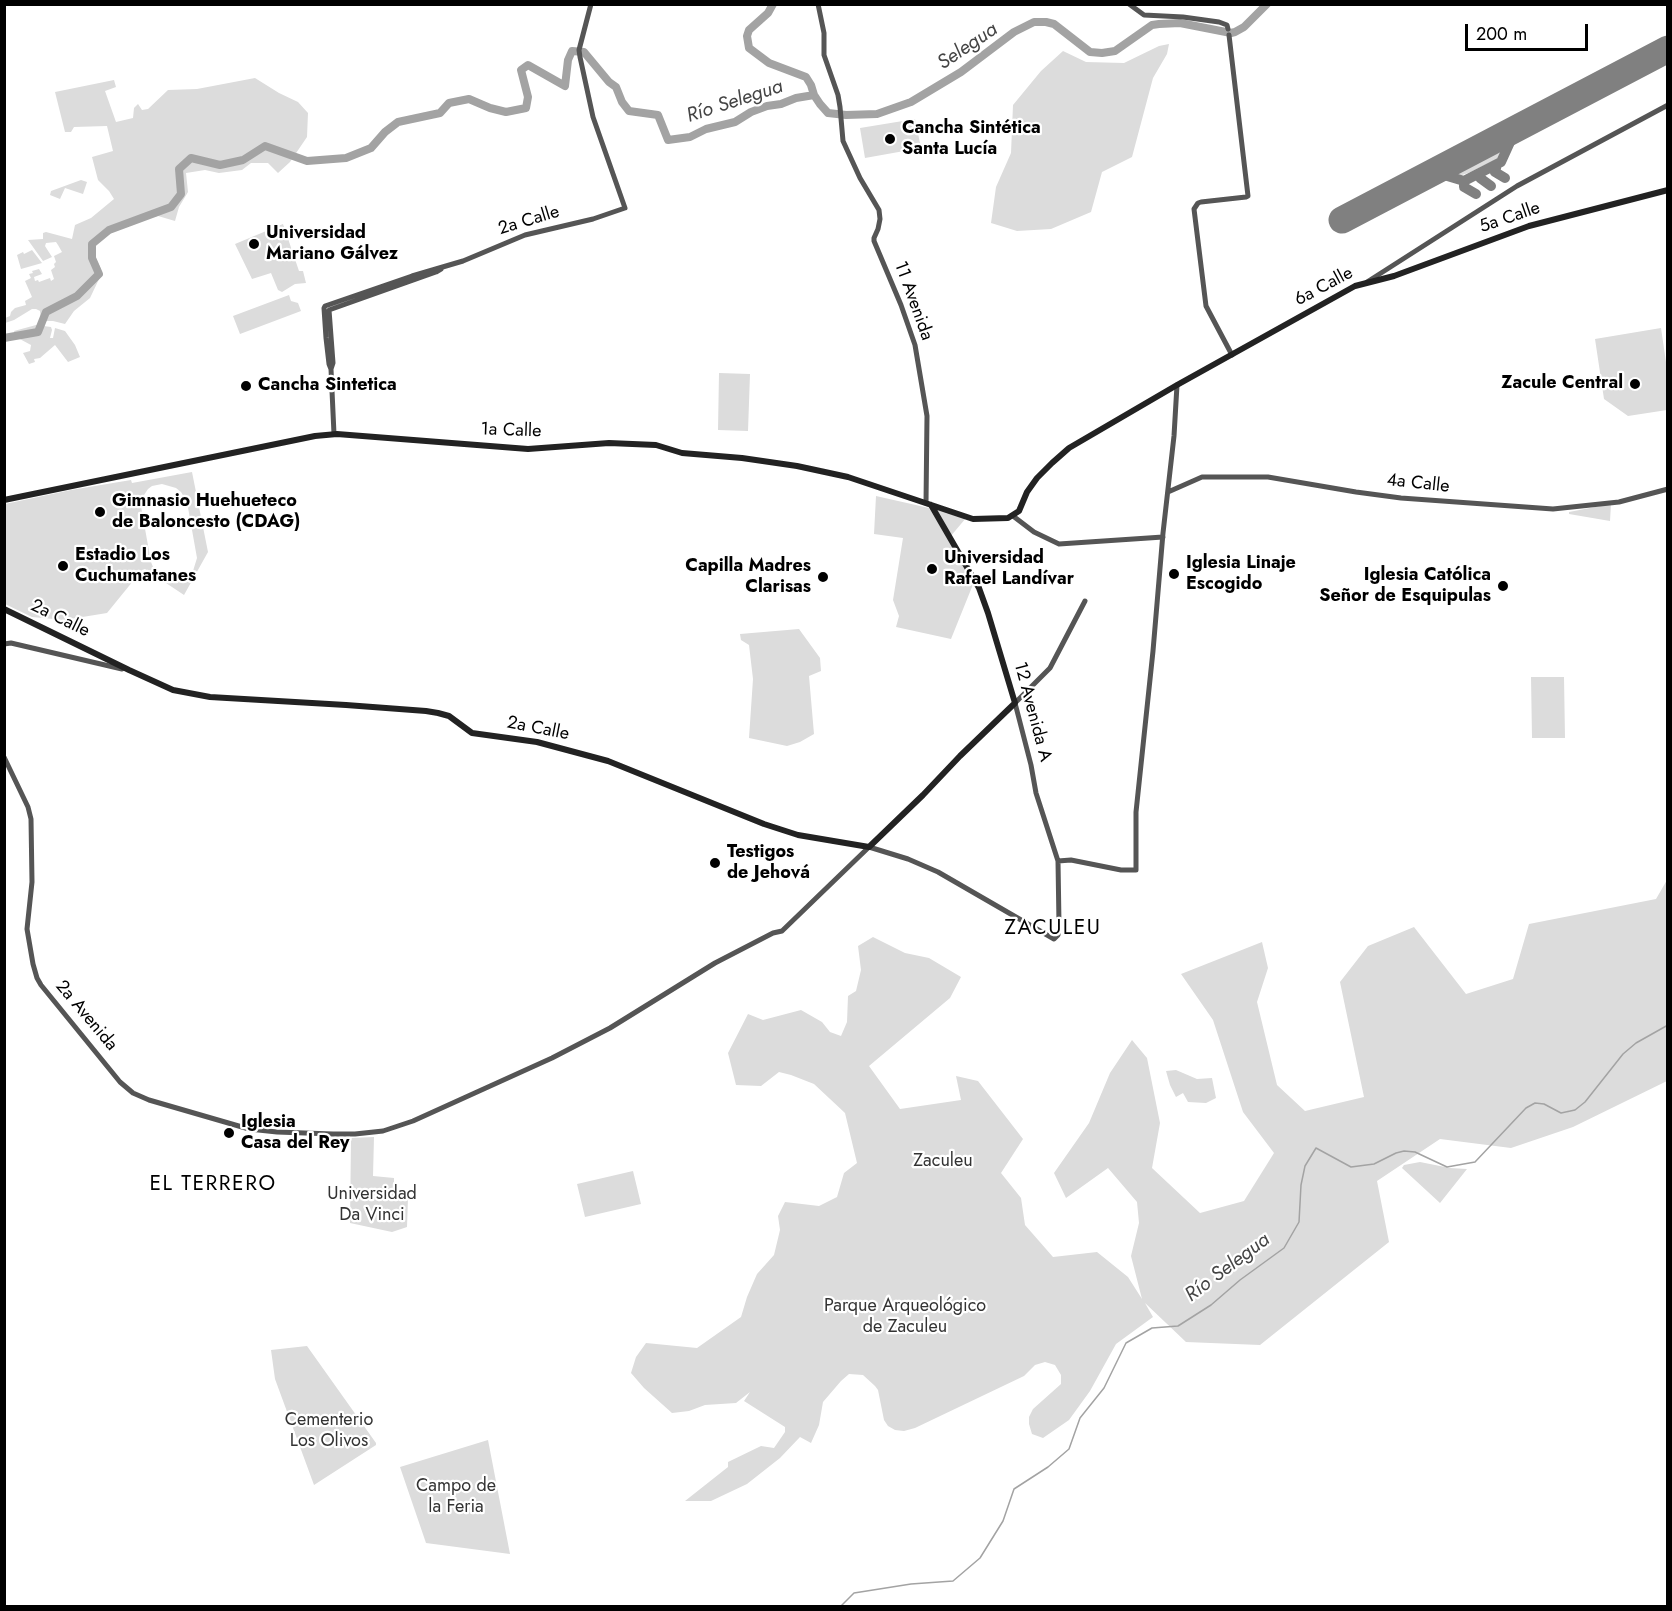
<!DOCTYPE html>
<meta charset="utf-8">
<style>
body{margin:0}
#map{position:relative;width:1672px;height:1611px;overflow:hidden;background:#fff;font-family:Jost,sans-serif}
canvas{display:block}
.frame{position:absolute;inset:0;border:6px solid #000;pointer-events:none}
.scale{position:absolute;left:1465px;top:24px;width:123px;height:27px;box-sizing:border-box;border:3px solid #000;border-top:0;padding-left:8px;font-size:18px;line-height:21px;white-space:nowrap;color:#000;-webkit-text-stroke:4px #fff;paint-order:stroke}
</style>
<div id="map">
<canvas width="1672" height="1611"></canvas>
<div class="frame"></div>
<div class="scale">200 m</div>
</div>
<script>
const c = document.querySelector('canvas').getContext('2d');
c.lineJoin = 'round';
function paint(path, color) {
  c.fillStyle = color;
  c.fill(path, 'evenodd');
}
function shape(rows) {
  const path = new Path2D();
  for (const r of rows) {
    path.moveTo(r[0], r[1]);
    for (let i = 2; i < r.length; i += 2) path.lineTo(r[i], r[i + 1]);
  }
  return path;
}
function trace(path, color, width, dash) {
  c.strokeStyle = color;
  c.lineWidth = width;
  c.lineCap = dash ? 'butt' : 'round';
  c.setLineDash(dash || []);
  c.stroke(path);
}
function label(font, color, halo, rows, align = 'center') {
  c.font = font + ' Jost,sans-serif';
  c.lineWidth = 4.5;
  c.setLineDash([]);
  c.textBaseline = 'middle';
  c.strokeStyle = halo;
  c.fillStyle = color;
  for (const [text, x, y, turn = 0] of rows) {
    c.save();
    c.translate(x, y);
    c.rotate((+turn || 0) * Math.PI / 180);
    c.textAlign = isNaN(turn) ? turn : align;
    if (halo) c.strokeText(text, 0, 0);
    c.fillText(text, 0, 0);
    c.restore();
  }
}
paint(shape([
 [1169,44,1167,54,1153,78,1132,157,1102,172,1091,212,1051,229,1017,231,991,223,996,187,1011,153,1013,105,1041,71,1063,51,1086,62,1124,63,1159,46],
 [255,78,279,93,298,102,308,113,307,137,290,162,278,173,268,163,251,163,242,170,219,173,205,170,186,173,188,192,179,207,175,221,158,216,143,219,118,228,93,246,94,254,101,269,100,277,90,298,74,311,65,324,53,321,41,321,40,311,36,309,32,309,14,320,5,323,5,318,10,316,11,312,15,308,26,305,25,301,32,297,25,281,31,278,29,274,33,273,32,271,39,269,42,274,34,277,35,281,38,280,39,282,50,278,51,281,54,279,51,270,55,267,54,264,56,262,54,256,62,252,58,245,56,242,46,243,45,246,52,257,43,261,28,240,43,239,43,233,46,232,72,239,75,225,91,218,114,199,109,191,98,180,92,157,113,151,107,126,74,127,71,132,65,132,55,92,114,80,116,87,105,91,116,122,133,118,134,108,138,104,142,110,148,109,168,90,197,89],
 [915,119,921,148,865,158,860,128],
 [1502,142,1503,150,1499,158,1471,172,1462,175,1456,175,1449,171,1450,169],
 [81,180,87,182,83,194,65,188,60,199,50,195,51,191],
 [283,224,299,271,303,271,306,283,295,284,282,292,278,290,271,273,252,279,235,244],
 [32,250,42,263,21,269,17,255,23,252,24,254],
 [289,295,291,301,298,303,301,311,240,334,233,316],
 [36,325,51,327,52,330,50,338,53,338,55,328,65,331,75,345,80,357,68,362,55,345,40,358,34,359,35,362,29,364,23,353,30,351,31,345,16,337,14,331],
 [1661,328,1667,369,1667,410,1628,416,1604,399,1595,339],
 [719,373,750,374,748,431,718,430],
 [192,472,208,552,184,595,145,569,142,570,107,613,64,620,32,617,5,604,5,504,71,490,131,480,132,483],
 [162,484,176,488,181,492,187,502,197,558,193,571,184,579,174,581,165,579,155,572,151,562,140,501,148,489,152,486],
 [876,496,929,508,974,582,951,639,896,627,899,616,893,600,903,538,874,534],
 [1611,504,1610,521,1569,514,1569,512],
 [933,506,966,518,950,537],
 [799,629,820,658,821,671,809,676,814,734,800,742,787,746,749,738,753,679,749,645,741,640,740,634],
 [1531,677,1564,677,1565,738,1532,738],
 [1667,880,1667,1081,1573,1127,1511,1148,1440,1139,1377,1181,1389,1242,1260,1345,1186,1342,1145,1303,1153,1317,1116,1344,1090,1391,1069,1420,1043,1438,1032,1434,1029,1424,1029,1417,1033,1409,1061,1384,1061,1375,1055,1365,1045,1362,1035,1365,1024,1376,915,1428,904,1431,895,1430,888,1426,884,1420,878,1390,875,1386,863,1375,849,1374,841,1381,823,1402,819,1425,811,1443,800,1437,780,1458,747,1484,711,1501,685,1501,728,1467,728,1462,761,1446,774,1448,785,1432,785,1427,744,1401,750,1392,736,1403,705,1405,689,1411,672,1413,644,1388,631,1373,636,1357,646,1343,697,1348,741,1317,747,1297,757,1274,774,1255,780,1230,778,1216,785,1202,819,1206,837,1197,844,1173,857,1163,845,1113,814,1084,791,1075,779,1072,761,1086,736,1085,728,1053,748,1014,763,1020,801,1010,822,1022,830,1032,841,1036,847,1022,848,996,856,991,861,970,858,946,873,937,905,953,929,958,961,977,950,998,869,1066,900,1109,961,1100,956,1076,978,1081,1023,1139,1001,1173,1021,1198,1025,1225,1053,1257,1097,1252,1128,1277,1142,1299,1131,1256,1139,1223,1137,1202,1108,1168,1066,1198,1054,1173,1089,1123,1110,1073,1132,1040,1147,1058,1160,1123,1152,1168,1200,1213,1244,1201,1274,1153,1243,1112,1213,1020,1181,974,1262,942,1268,968,1257,1002,1277,1085,1305,1111,1364,1097,1340,982,1368,946,1414,927,1466,994,1513,979,1529,924,1656,899],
 [1176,1070,1197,1079,1212,1078,1216,1098,1206,1103,1188,1102,1183,1093,1176,1097,1170,1085,1166,1071],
 [374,1137,373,1176,394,1178,394,1197,408,1198,407,1227,392,1232,350,1223,351,1138],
 [1420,1162,1450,1168,1467,1169,1440,1203,1402,1168,1404,1165],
 [633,1171,641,1204,585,1217,577,1184],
 [307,1346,376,1443,376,1445,314,1485,275,1379,271,1350],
 [488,1440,510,1554,426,1543,400,1467]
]), '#dcdcdc');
trace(shape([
 [841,1606,854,1593,911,1584,953,1581,980,1558,1003,1521,1014,1489,1048,1467,1069,1449,1080,1418,1104,1388,1126,1343,1152,1328,1178,1326,1211,1305,1240,1280,1284,1248,1299,1222,1301,1185,1305,1166,1316,1148,1351,1167,1374,1164,1396,1153,1404,1151,1415,1152,1447,1167,1475,1162,1526,1108,1535,1103,1544,1104,1561,1113,1575,1110,1585,1102,1623,1054,1636,1043,1668,1025]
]), '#a3a3a3', 1.5);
trace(shape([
 [773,4,768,13,749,30,747,36,749,48,769,63,806,77,811,85,814,95,820,104,828,113,846,115,877,114,911,102,961,72,1014,32,1034,22,1046,22,1054,24,1090,52,1102,53,1115,51,1152,25,1159,24,1180,23,1231,33,1235,32,1244,27,1267,4],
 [4,338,38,332,46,312,77,296,99,274,92,258,92,244,109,230,171,207,181,194,179,169,191,158,220,165,243,160,265,146,307,161,346,158,371,148,385,132,398,122,440,113,449,103,469,99,490,108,506,112,526,108,528,97,521,70,528,65,565,86,568,60,572,51,584,52,609,82,616,87,622,102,629,111,658,115,668,140,690,137,706,129,735,122,751,112,767,106,781,104,796,98,814,95]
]), '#a3a3a3', 8);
trace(shape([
 [1497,164,1495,172,1505,178],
 [1434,172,1464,181,1501,162,1516,129],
 [1480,173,1480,178,1491,186],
 [1464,181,1464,187,1476,194]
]), '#808080', 10);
trace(shape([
 [1342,220,1668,49]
]), '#808080', 27);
trace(shape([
 [818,4,824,33,824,55,838,95,840,107,843,141,860,178,879,210,880,219,878,229,874,238,874,241,901,305,915,345,927,416,926,503],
 [1129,4,1144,15,1183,17,1219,22,1227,25,1228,29],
 [1229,35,1248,196,1246,197,1201,202,1198,203,1194,209,1206,306,1232,355],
 [1367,282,1517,186,1668,105],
 [331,369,329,364,326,338,324,308,325,306,412,276,463,261,525,235,593,219,625,208,593,117,580,57,579,50,591,4],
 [334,434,331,369,333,363,329,310,436,272,441,269],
 [1168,492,1202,477,1268,477,1356,492,1401,498,1553,509,1619,502,1668,489],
 [1013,516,1034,532,1059,544,1163,537],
 [4,644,11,643,122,669],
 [4,757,28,807,31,819,32,882,27,929,33,964,37,978,41,985,120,1082,133,1093,149,1100,249,1129,277,1132,333,1134,355,1134,383,1131,413,1121,552,1058,610,1028,715,963,773,933,782,931,869,847,908,859,938,872,1054,939,1058,935,1059,924,1058,861,1036,793,1031,765,1015,703,1050,668,1085,601],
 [1058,861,1071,860,1121,870,1136,870,1136,812,1153,651,1163,533,1174,436,1177,385]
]), '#555', 5);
trace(shape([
 [4,500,315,436,337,434,528,449,609,443,656,445,682,453,742,458,797,466,848,477,973,519,1008,518,1019,511,1027,492,1037,478,1052,463,1069,448,1177,385,1355,286,1394,276,1529,226,1668,190],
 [4,609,129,670,173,690,210,697,346,705,426,711,438,713,449,716,472,733,537,742,608,761,764,824,798,835,869,847,923,795,960,756,1015,703,988,613,979,588,931,505]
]), '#222', 6);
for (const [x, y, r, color] of [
 [890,139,6,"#000"],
 [254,244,6,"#000"],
 [1635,384,6,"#000"],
 [246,386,6,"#000"],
 [100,512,6,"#000"],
 [63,566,6,"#000"],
 [932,569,6,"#000"],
 [1174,574,6,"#000"],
 [823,577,6,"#000"],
 [1503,586,6,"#000"],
 [715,863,6,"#000"],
 [229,1133,6,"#000"]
]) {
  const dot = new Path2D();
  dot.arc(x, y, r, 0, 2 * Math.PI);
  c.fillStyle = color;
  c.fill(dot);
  trace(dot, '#fff', 2);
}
label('bold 18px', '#000', '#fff', [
 ["Cancha Sintética",902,129],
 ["Santa Lucía",902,150],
 ["Universidad",266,234],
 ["Mariano Gálvez",266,255],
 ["Zacule Central",1623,384,"right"],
 ["Cancha Sintetica",258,386],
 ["Gimnasio Huehueteco",112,502],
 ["de Baloncesto (CDAG)",112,523],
 ["Estadio Los",75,556],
 ["Cuchumatanes",75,577],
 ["Universidad",944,559],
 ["Rafael Landívar",944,580],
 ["Iglesia Linaje",1186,564],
 ["Escogido",1186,585],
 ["Capilla Madres",811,567,"right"],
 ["Clarisas",811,588,"right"],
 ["Iglesia Católica",1491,576,"right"],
 ["Señor de Esquipulas",1491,597,"right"],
 ["Testigos",727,853],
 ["de Jehová",727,874],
 ["Iglesia",241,1123],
 ["Casa del Rey",241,1144]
], 'left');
label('18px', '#000', '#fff', [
 ["5a Calle",1510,218,-19],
 ["2a Calle",529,221,-17],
 ["6a Calle",1324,287,-28],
 ["11 Avenida",913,301,70],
 ["1a Calle",511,431,2],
 ["4a Calle",1418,484,6],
 ["2a Calle",60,619,26],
 ["12 Avenida A",1032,712,75],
 ["2a Calle",538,729,11],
 ["2a Avenida",86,1016,50]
]);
label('18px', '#333', '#fff', [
 ["Zaculeu",943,1162],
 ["Universidad",372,1195],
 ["Da Vinci",372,1216],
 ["Parque Arqueológico",905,1307],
 ["de Zaculeu",905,1328],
 ["Cementerio",329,1421],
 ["Los Olivos",329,1442],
 ["Campo de",456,1487],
 ["la Feria",456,1508]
]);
label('italic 20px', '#444', '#fff', [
 ["Selegua",968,47,-34],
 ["Río Selegua",735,102,-18],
 ["Río Selegua",1228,1268,-37]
]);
c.letterSpacing = '1.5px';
label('21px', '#000', '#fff', [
 ["ZACULEU",1053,929],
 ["EL TERRERO",213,1185]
]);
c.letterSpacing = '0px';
</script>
